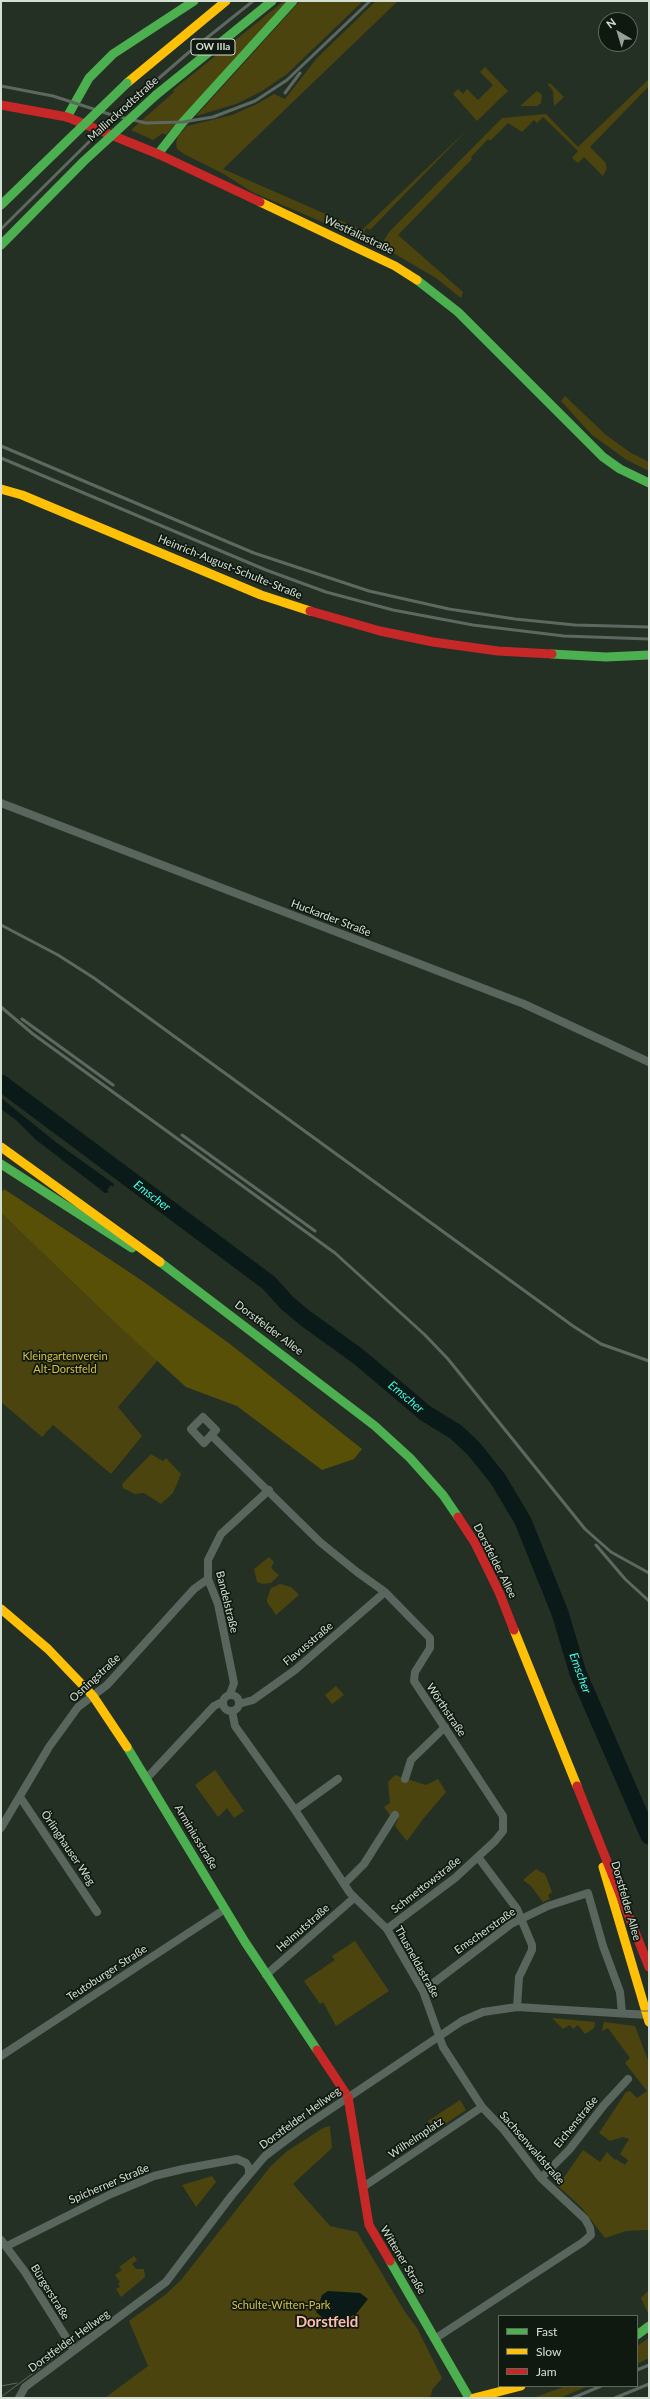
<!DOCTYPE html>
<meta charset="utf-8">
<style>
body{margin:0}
#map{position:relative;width:650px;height:2399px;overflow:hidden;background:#253025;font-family:Lato,sans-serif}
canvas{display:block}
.frame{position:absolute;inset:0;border:2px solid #d4e0d3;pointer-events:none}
.legend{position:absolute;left:498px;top:2315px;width:140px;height:72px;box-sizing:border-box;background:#101910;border:1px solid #5e695e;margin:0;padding:5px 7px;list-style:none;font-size:12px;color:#d4e0d3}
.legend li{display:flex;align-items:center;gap:8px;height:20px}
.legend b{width:20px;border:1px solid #5e695e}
.north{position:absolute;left:598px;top:12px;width:40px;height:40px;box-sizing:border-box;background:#101910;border:1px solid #5e695e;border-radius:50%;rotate:322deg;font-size:11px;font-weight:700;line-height:16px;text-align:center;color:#d4e0d3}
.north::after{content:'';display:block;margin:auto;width:14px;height:18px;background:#97a296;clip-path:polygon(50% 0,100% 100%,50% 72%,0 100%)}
</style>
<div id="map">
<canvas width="650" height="2399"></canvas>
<div class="frame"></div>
<ul class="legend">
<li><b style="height:5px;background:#4caf50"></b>Fast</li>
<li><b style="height:5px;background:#ffc107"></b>Slow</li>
<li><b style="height:5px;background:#c62828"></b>Jam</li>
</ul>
<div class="north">N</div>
</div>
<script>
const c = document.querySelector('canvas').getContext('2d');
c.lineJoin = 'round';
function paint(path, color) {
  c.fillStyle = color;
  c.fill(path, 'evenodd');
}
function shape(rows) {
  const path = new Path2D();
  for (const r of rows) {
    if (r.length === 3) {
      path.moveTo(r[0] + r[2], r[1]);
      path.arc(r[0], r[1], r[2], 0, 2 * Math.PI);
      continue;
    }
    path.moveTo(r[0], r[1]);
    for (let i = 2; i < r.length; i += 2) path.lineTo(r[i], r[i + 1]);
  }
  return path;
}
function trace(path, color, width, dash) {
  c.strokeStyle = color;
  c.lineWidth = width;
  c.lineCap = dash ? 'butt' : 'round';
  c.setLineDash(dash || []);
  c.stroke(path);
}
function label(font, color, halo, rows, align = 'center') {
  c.font = font + ' Lato,sans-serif';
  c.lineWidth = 3.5;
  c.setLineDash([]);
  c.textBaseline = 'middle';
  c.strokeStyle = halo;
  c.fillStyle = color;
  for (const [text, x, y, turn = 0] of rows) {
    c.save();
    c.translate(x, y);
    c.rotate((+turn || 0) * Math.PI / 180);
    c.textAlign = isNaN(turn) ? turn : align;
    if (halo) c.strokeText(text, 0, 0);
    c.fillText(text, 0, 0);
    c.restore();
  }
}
paint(shape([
 [284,1,288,1,166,135,163,133,153,140,131,130,174,92,173,90],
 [300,1,363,1,287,74,262,91,236,104,196,116],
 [376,1,398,1,223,169,362,230,468,129,370,230,367,228,364,231,366,234,364,236,353,235,252,192,224,174,184,154,177,149,176,143,178,136,187,126,232,115,257,104,274,94,285,99,317,58],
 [485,67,508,91,477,121,453,94,458,89,463,94,467,89,478,100,493,85,480,72],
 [649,79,649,86,590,147,605,162,607,168,603,176,584,157,578,163,572,158,578,151,543,117,537,123,534,120,522,132,508,123,490,141,488,139,471,157,472,159,398,235,463,292,461,298,436,278,383,247,384,240,390,231,502,118,546,114,578,147],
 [547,83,551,84,564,97,554,106,553,91],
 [537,91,542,95,541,103,537,106,520,106],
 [565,396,606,435,631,453,649,462,649,471,627,460,592,435,561,401],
 [1,1213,110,1318,158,1360,118,1407,142,1436,111,1474,53,1425,42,1437,1,1402],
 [151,1454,163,1461,166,1458,181,1474,173,1493,161,1504,144,1493,135,1494,123,1488,122,1484],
 [269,1557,274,1562,271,1568,279,1575,271,1583,262,1584,257,1582,254,1569],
 [280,1584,291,1587,299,1595,276,1615,267,1602,267,1599,271,1588],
 [336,1686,344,1695,332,1704,325,1695],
 [215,1770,244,1811,234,1818,227,1808,218,1817,195,1785],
 [395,1775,426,1785,438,1779,446,1792,423,1819,407,1841,395,1826,398,1819,389,1814,384,1807,390,1803,388,1782],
 [536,1869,545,1874,552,1892,548,1895,550,1899,543,1902,531,1886,523,1880],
 [355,1941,389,1991,336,2026,323,2002,320,2004,304,1981,335,1960,332,1956],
 [552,2018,595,2022,594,2028,585,2034,578,2025,573,2029,570,2025,563,2029],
 [604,2022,635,2026,649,2063,649,2231,648,2230,626,2231,605,2238,581,2207,558,2186,583,2150,600,2162,607,2152,615,2160,616,2159,625,2165,628,2160,620,2154,629,2139,623,2137,610,2141,599,2133,626,2092,630,2091,637,2098,647,2091,625,2063,630,2058,608,2028,602,2031],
 [460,2100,466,2110,435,2131,428,2121],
 [330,2126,332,2148,293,2184,330,2226,357,2232,405,2312,417,2328,442,2378,432,2390,431,2396,425,2398,105,2398,148,2366,129,2321,165,2295,181,2280,270,2167,286,2152,323,2128],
 [212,2176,216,2182,196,2207,182,2185],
 [134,2256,137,2260,132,2264,136,2269,144,2269,145,2277,121,2297,116,2289,120,2287,118,2284,120,2282,115,2275,122,2270,119,2267],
 [649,2290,649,2312,648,2313,641,2298],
 [649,2338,649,2358,637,2364,637,2346],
 [566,2386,588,2386,560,2398,533,2398]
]), '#4b440e');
paint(shape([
 [4,1189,141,1280,230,1344,362,1449,354,1459,322,1470,237,1406,186,1387,110,1318,1,1213,1,1193]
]), '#595008');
paint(shape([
 [1,1098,57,1143,114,1184,113,1187,111,1185,107,1190,109,1192,105,1193,35,1139,16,1120,1,1109],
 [328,2291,360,2293,368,2299,356,2314,347,2318,325,2320,316,2312,322,2295]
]), '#0a1a18');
trace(shape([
 [1,1083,269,1283,287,1303,305,1318,359,1357,425,1413,456,1432,474,1449,498,1479,523,1521,560,1613,578,1673,649,1836]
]), '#0a1a18', 17);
trace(shape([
 [1,803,524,1004,649,1062],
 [203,1417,216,1430,204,1443,191,1429,203,1417],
 [211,1435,320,1542,357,1572,385,1592,430,1638,430,1648,415,1672,414,1681,503,1816,503,1831,495,1841,455,1878,387,1929],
 [230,1694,234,1683,218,1604,208,1579,208,1560,221,1534,269,1490],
 [231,1703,8],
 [239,1704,253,1700,295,1670,385,1592],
 [232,1711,235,1726,295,1810,350,1893,387,1929,423,1991,443,2047,482,2107,504,2130,541,2178,585,2219,590,2228,591,2235,583,2242,436,2338],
 [146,1779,214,1706,222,1702],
 [405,1779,411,1760,445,1727],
 [20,1797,97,1912],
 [295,1810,338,1779],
 [1,1828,49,1747,78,1707,107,1685,194,1589,208,1579],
 [478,1857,517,1909,532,1945,532,1950,519,1977,517,2007],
 [345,1883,364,1864,395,1815],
 [266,1975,354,1898],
 [423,1991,511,1924,548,1906,588,1893,603,1946,620,1992,622,2013],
 [1,2056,225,1909],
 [541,2178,569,2150,604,2105,628,2079],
 [363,2187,482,2107],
 [1,2240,25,2272,74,2350],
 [7,2246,111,2194,154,2176,183,2169,237,2159,246,2163,249,2168,249,2174],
 [19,2398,25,2387,166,2282,232,2195,265,2156,301,2129,462,2021,483,2012,517,2007,647,2015]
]), '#58665e', 8);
trace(shape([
 [156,95,272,1],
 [67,117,89,78,113,54,194,1],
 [158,154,183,122,293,1],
 [417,280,458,312,603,457,620,469,649,483],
 [552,654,606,657,649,655],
 [1,1164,132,1248],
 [160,1262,375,1426,410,1458,443,1495,458,1517],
 [127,1747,245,1942,317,2050],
 [390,2261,469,2398],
 [637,2335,649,2326]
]), '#4caf50', 9);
trace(shape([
 [127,83,226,1],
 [260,202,395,266,417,280],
 [1,489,22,495,261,595,310,611],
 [1,1147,160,1262],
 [1,1609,48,1649,93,1696,127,1747],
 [514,1630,577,1786],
 [603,1867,649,2022],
 [474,2398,521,2386]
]), '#ffc107', 9);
trace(shape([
 [1,105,67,117,158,154,260,202],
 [310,611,380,631,433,642,498,651,552,654],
 [458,1517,475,1543,499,1592,514,1630],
 [577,1786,649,1967],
 [317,2050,348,2097,369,2225,390,2261]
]), '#c62828', 9);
trace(shape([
 [1,2386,17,2383],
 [1,2397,63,2351,116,2318,157,2288,168,2277,239,2182,273,2146,460,2019,481,2010,508,2005,589,2011,649,2011],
 [15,2398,108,2329]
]), '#5d6860', 1);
trace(shape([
 [1,86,53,96,112,115,146,123,183,122,213,117,255,101,287,80,370,1],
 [285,93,300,73],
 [1,229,113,118,188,53,253,1],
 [1,446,254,553,369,591,449,609,515,619,575,625,649,627],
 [1,458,266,570,326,592,393,610,473,625,564,636,649,639],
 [1,925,58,955,94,978,573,1326,601,1344,649,1361],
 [1,1007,33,1034,335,1253,425,1335,448,1359,585,1529,611,1552,649,1573],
 [22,1019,113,1085],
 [182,1135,315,1231],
 [596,1545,625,1579,649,1601],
 [637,2370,649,2365],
 [573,2398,601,2386],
 [615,2398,649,2384]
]), '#5d6860', 3);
trace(shape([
 [1,205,127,83],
 [1,245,84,161,156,95]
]), '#4caf50', 9);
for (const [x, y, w] of [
 [213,47,44]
]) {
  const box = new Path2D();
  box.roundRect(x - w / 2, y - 8, w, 16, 3);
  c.fillStyle = '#101910';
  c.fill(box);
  trace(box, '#d4e0d3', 1);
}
label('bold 10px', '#d4e0d3', null, [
 ["OW IIIa",213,47]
]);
label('11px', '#d4e0d3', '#101910', [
 ["Mallinckrodtstraße",123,109,-42],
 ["Westfaliastraße",359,235,25],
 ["Heinrich-August-Schulte-Straße",230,567,22],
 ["Huckarder Straße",331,918,21],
 ["Dorstfelder Allee",269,1328,37],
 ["Dorstfelder Allee",495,1561,63],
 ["Bandelstraße",227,1602,76],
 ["Flavusstraße",308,1644,-40],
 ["Osningstraße",95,1678,-43],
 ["Wörthstraße",446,1710,56],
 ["Arminiusstraße",196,1837,59],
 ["Örlinghauser Weg",68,1848,56],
 ["Schmettowstraße",426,1885,-38],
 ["Dorstfelder Allee",626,1901,74],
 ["Helmutstraße",303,1928,-41],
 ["Emscherstraße",485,1931,-35],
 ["Thusneldastraße",417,1962,61],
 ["Teutoburger Straße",107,1973,-33],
 ["Dorstfelder Hellweg",300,2118,-36],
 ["Eichenstraße",576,2122,-51],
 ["Wilhelmplatz",416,2138,-34],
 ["Sachsenwaldstraße",532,2148,49],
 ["Spicherner Straße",109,2184,-23],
 ["Wittener Straße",403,2260,59],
 ["Bürgerstraße",50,2292,58],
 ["Dorstfelder Hellweg",69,2341,-36]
]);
label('11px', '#d8c142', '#101910', [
 ["Kleingartenverein",65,1356],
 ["Alt-Dorstfeld",65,1369],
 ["Schulte-Witten-Park",281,2305]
]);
label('italic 12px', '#3efcf2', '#101910', [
 ["Emscher",152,1196,37],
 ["Emscher",406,1397,40],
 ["Emscher",580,1673,70]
]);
label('bold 15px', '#febbaf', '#101910', [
 ["Dorstfeld",327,2322]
]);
</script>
